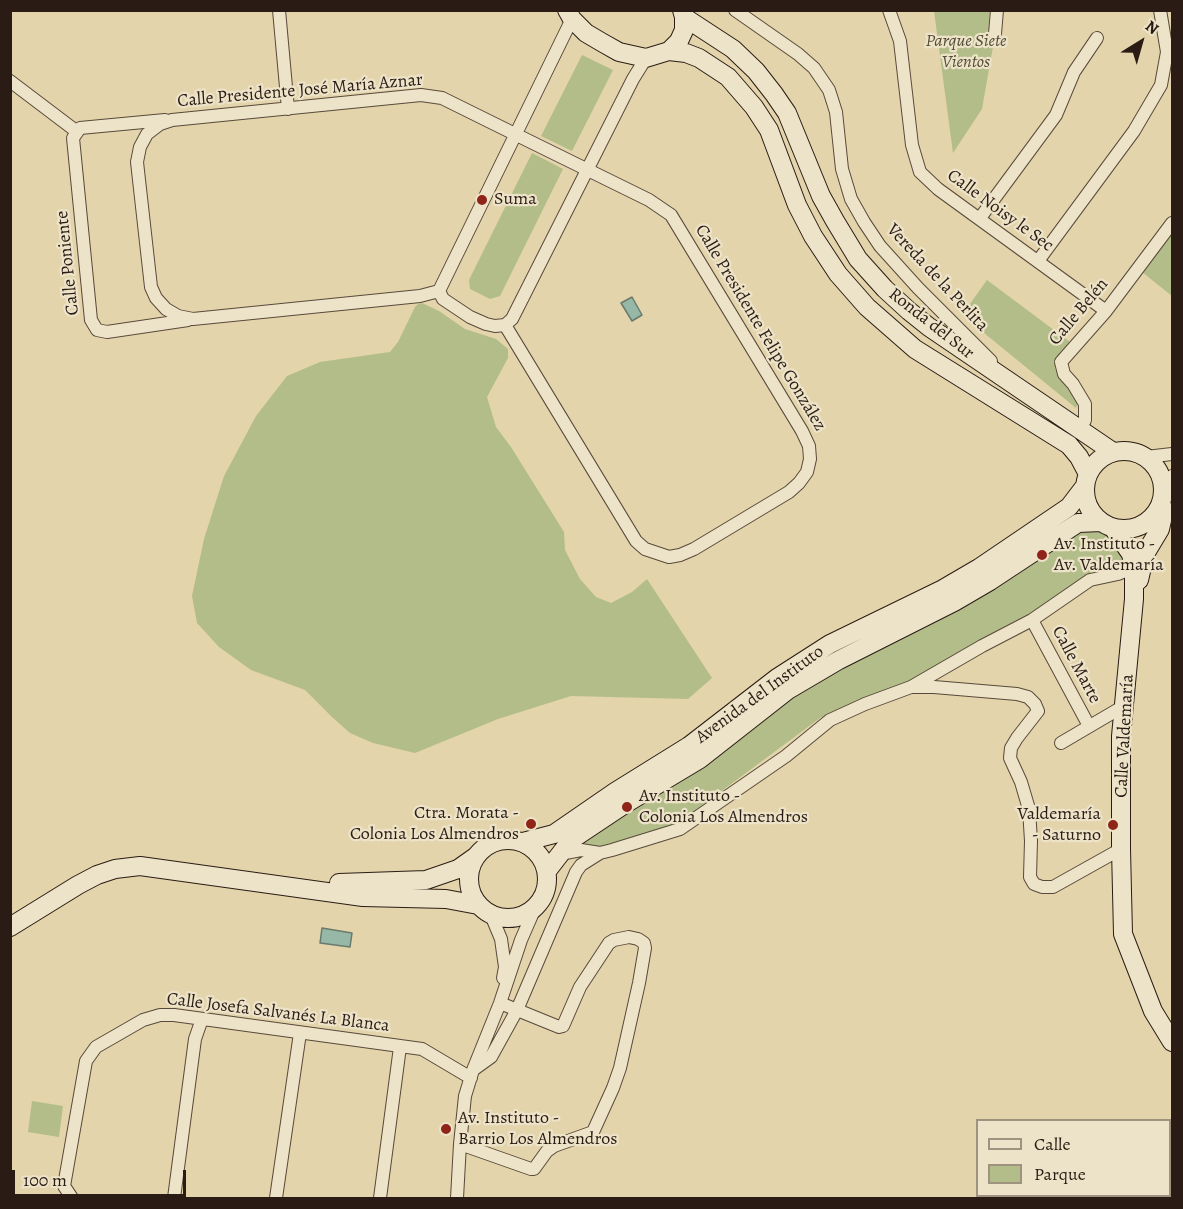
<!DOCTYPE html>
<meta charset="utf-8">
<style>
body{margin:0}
#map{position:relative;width:1183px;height:1209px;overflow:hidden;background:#e3d4ab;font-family:Alegreya,serif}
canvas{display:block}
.frame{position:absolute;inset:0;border:12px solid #2a1c14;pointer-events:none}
.legend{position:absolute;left:976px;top:1119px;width:195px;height:78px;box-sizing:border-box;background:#ede3c8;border:2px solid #9f9380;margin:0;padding:8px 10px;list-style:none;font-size:18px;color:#2a1c14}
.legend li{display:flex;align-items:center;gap:12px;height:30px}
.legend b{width:30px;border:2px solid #9f9380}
.north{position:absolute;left:1111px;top:12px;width:60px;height:60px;-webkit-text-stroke:4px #ede3c8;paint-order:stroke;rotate:37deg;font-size:16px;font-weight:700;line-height:24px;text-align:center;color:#2a1c14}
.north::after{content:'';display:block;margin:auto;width:21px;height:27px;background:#2a1c14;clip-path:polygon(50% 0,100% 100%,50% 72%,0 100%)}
.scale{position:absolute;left:12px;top:1170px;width:174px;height:27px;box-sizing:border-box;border:3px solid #2a1c14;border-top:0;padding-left:8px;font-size:18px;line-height:21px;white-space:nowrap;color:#2a1c14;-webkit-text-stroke:4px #ede3c8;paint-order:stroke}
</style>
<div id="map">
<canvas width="1183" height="1209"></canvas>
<div class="frame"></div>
<ul class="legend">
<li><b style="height:8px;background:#ede3c8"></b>Calle</li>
<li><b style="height:16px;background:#b3bd89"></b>Parque</li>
</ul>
<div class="north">N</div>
<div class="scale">100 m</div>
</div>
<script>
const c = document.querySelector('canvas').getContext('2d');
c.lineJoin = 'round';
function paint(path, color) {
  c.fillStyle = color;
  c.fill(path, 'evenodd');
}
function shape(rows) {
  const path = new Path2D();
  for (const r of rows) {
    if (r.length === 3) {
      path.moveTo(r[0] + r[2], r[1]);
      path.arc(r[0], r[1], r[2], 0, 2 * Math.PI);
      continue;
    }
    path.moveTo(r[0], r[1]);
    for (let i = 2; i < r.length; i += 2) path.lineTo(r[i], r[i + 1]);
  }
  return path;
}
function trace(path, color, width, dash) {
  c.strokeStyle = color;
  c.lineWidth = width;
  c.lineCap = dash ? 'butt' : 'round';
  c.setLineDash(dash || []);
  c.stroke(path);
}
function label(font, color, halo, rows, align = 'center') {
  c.font = font + ' Alegreya,serif';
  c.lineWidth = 4.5;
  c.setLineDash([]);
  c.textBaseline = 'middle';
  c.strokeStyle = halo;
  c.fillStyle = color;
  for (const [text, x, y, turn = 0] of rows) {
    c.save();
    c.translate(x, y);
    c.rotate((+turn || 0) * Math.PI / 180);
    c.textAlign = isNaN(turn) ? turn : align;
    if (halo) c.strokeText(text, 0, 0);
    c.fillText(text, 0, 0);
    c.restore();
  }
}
paint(shape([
 [934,11,990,11,988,39,994,41,982,109,953,153],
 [582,55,613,70,572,151,541,136],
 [532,153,563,169,500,296,490,299,470,289,469,280],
 [1172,231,1172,296,1142,272],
 [987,280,1070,342,1059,354,1055,368,1060,380,1075,393,1078,403,1076,408,962,315],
 [422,303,439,311,465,329,496,339,508,349,508,358,487,397,496,427,511,447,564,532,565,550,580,579,596,597,611,603,632,592,647,579,712,678,688,699,571,696,498,719,415,753,373,743,350,733,332,717,305,690,251,670,219,647,197,623,192,596,204,539,224,476,256,416,287,376,320,362,390,352,398,342,415,307,418,304],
 [1092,529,1112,537,1130,562,909,681,820,718,692,813,672,825,653,833,603,847,590,845,574,846,776,707,1068,534],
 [32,1101,63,1106,59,1137,28,1132]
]), '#b3bd89');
const water = shape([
 [632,297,642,315,632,321,621,303,632,297],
 [322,928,352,933,350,947,320,943,322,928]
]);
paint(water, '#95b8a7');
trace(water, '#6a7a6c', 1.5);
const street = shape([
 [279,10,288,109],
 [735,10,798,54,814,68,829,90,836,112,842,169,851,199,864,222,880,246,918,288,991,361],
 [889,10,900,41,912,145,920,172,938,189,1106,311],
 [572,19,439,291,443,299,470,317,486,324,495,326,505,325,512,319,633,79,646,58],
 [995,34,997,10],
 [10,81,76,131],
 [165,120,80,128,73,138,91,320,97,330,107,332,188,320],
 [980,218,1056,115,1074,72,1097,38],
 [1038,261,1134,131,1161,85,1167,52,1160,10],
 [439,291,420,296,193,319,178,316,166,309,156,298,151,287,137,162,140,147,147,134,160,124,172,120,421,95,442,98,529,141,649,200,671,215,802,431,809,446,810,459,807,472,799,483,789,492,694,549,680,555,669,557,645,549,636,541,505,325],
 [1080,430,1085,420,1085,404,1073,384,1064,374,1061,362,1106,311,1172,223],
 [1146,457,1172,454],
 [1164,488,1172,476],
 [1032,620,1089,726],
 [911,687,934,687,1017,694,1028,697,1035,704,1038,711,1017,738,1011,748,1010,758,1021,782,1029,809,1031,841,1030,877,1034,884,1042,887,1053,887,1121,849],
 [1061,743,1124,706],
 [560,854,581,850,600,853,612,850,680,829,786,756,830,720,865,704,911,687,982,646,1032,620,1090,580,1118,574,1138,566],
 [491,915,501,939,505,967,503,978],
 [473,1070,491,1057,517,1010,576,872,581,865,600,853],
 [460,1144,531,1169,534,1169,547,1151,554,1146,593,1132,613,1088,620,1068,639,983,645,948,644,943,638,939,629,937,614,940,609,943,580,987,563,1026,559,1027,500,1003],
 [72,1198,64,1186,86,1061,96,1047,143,1020,160,1015,174,1015,422,1049,471,1078],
 [174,1198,195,1039,202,1019],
 [276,1198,300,1033],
 [380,1198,400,1047],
 [457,1198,460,1144,465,1096,473,1070,500,1003,521,940,535,908]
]);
const secondary = shape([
 [567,10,572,19,586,33,603,43,619,52,646,58,669,51,679,41,684,30,684,17,682,10],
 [684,17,733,49,756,71,774,94,787,113,821,196,835,221,858,259,885,289,909,311,929,327,1113,452],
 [669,51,686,53,699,58,728,77,754,107,769,130,797,205,813,236,838,274,867,307,915,349,1069,445,1079,457,1088,474],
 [1124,490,39],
 [1113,528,1131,554,1134,569,1134,599,1121,736,1121,849,1123,934,1153,1011,1172,1042],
 [1139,580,1145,554,1160,529,1163,516,1162,505],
 [508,879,39],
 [523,842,554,834,615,792,689,746,777,678,830,644,943,589,979,568,1069,507,1085,486],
 [547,871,571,840,625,804,700,759,788,690,839,660,954,602,990,581,1078,523,1101,522],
 [339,883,426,880,458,869,475,857],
 [10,927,78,885,97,875,115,869,140,866,363,897,446,899,478,905]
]);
trace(street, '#584a3a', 14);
trace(secondary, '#2a1c14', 20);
trace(street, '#ede3c8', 12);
trace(secondary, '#ede3c8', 18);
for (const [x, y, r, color] of [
 [482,200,6,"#8f2418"],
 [1042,555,6,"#8f2418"],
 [627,807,6,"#8f2418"],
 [531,824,6,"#8f2418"],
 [1113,825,6,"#8f2418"],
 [446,1129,6,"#8f2418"]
]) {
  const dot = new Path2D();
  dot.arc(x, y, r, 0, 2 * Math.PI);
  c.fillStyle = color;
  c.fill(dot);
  trace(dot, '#ede3c8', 2);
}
label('italic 18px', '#534c37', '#ede3c8', [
 ["Parque Siete",966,42],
 ["Vientos",966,63]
]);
label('18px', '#2a1c14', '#ede3c8', [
 ["Calle Presidente José María Aznar",300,91,-5],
 ["Calle Noisy le Sec",1000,211,36],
 ["Calle Poniente",68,263,-96],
 ["Vereda de la Perlita",937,278,47],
 ["Calle Belén",1079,312,-50],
 ["Ronda del Sur",931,324,38],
 ["Calle Presidente Felipe González",760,328,59],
 ["Calle Marte",1076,665,62],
 ["Avenida del Instituto",760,695,-36],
 ["Calle Valdemaría",1125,736,-87],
 ["Calle Josefa Salvanés La Blanca",278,1013,7]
]);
label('18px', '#2a1c14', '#ede3c8', [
 ["Suma",494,200],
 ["Av. Instituto -",1054,545],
 ["Av. Valdemaría",1054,566],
 ["Av. Instituto -",639,797],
 ["Colonia Los Almendros",639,818],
 ["Ctra. Morata -",519,814,"right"],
 ["Colonia Los Almendros",519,835,"right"],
 ["Valdemaría",1101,815,"right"],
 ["- Saturno",1101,836,"right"],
 ["Av. Instituto -",458,1119],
 ["Barrio Los Almendros",458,1140]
], 'left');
</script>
